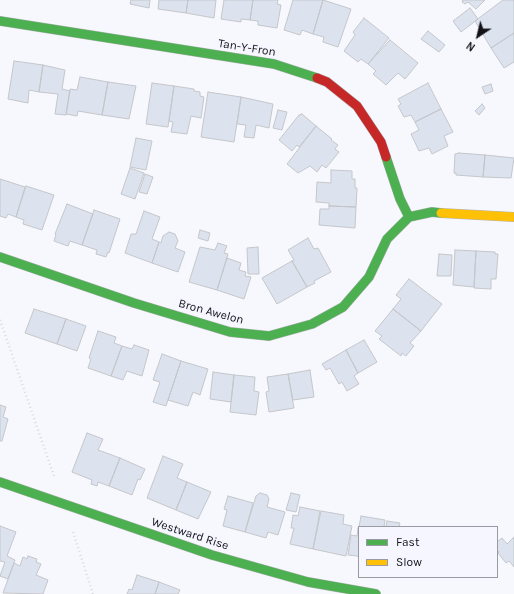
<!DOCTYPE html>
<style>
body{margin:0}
#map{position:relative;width:514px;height:594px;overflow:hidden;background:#f7f8fd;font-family:Karla,sans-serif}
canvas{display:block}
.legend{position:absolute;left:358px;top:526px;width:140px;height:52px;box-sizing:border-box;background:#f5f6ff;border:1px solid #9a9ba2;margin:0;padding:5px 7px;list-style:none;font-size:12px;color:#121216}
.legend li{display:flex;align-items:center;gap:8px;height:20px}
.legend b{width:20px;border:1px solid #9a9ba2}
.north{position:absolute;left:458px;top:16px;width:40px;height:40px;-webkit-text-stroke:3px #f5f6ff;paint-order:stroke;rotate:215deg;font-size:11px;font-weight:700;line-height:16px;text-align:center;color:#121216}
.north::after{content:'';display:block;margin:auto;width:14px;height:18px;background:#121216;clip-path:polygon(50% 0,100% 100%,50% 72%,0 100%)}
</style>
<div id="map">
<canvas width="514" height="594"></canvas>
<ul class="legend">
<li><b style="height:5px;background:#4caf50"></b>Fast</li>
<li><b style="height:5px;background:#ffc107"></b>Slow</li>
</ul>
<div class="north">N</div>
</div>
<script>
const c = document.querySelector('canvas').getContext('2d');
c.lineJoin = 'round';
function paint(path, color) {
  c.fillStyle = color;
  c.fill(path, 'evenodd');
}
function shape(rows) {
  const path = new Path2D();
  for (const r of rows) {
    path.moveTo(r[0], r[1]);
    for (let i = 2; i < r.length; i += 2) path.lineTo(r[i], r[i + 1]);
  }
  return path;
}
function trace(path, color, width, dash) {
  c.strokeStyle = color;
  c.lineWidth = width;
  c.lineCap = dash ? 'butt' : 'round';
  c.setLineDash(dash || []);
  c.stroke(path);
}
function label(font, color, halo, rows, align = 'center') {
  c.font = font + ' Karla,sans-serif';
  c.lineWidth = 3.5;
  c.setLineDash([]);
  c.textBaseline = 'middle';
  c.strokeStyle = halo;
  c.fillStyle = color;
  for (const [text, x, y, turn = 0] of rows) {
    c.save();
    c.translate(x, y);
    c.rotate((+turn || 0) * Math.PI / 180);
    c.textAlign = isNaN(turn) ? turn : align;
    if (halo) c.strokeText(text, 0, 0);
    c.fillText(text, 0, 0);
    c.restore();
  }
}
const building = shape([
 [131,0,150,0,149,8,130,4,131,0],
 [159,0,188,0,186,13,158,9,159,0],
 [188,0,216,0,214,18,186,13,188,0],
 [224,0,253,0,250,20,241,19,241,22,221,19,224,0],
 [253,0,278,0,277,4,281,5,277,28,258,25,258,21,250,20,253,0],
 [293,0,323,0,313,34,302,30,300,35,284,30,293,0],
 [323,0,351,9,338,47,323,42,324,37,313,34,323,0],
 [463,0,485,0,476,9,468,2,465,4,462,2,463,0],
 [503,0,513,0,514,2,514,33,491,48,475,21,503,0],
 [470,8,478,19,461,32,453,21,470,8],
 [364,18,389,38,368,64,361,59,358,62,344,51,355,35,353,32,364,18],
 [428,31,445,45,439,52,421,39,428,31],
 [514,33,514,62,504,68,491,48,514,33],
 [390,40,418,63,405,79,398,73,386,85,373,74,376,71,368,64,390,40],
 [14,61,43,65,39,92,29,90,28,103,8,99,14,61],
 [43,65,65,70,62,89,70,91,66,115,55,114,58,94,39,92,43,65],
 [80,77,108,82,102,115,78,111,77,116,66,114,70,89,77,90,80,77],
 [108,82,136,86,129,119,102,115,108,82],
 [152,83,174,86,168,127,146,124,152,83],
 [428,83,441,109,415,122,411,115,404,117,398,106,401,104,398,99,428,83],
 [491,84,493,91,485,94,482,87,491,84],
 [174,86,194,89,194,91,200,92,200,96,204,97,201,118,191,116,187,134,171,132,173,122,169,121,174,86],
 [208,92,241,97,234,142,201,137,208,92],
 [241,97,273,104,269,128,256,125,254,138,244,137,246,125,237,124,241,97],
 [482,104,485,108,479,115,475,111,482,104],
 [441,109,453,132,444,136,448,146,432,154,429,148,419,151,411,134,419,130,415,122,441,109],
 [278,110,287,112,282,130,273,128,278,110],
 [302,114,316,126,299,147,297,145,292,151,279,140,299,115,302,114],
 [316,126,332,139,331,140,338,145,335,149,339,152,326,168,322,165,317,172,310,166,298,173,287,164,316,126],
 [136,138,152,141,146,170,130,167,136,138],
 [459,153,485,155,483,177,456,175,456,173,454,173,455,154,459,153],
 [485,155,514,158,511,178,483,177,485,155],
 [130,168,144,173,135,199,121,194,130,168],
 [331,170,352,171,352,179,355,179,355,188,357,188,356,207,329,206,329,203,316,202,317,182,331,183,331,170],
 [145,174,153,177,147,194,139,192,145,174],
 [0,179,25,187,16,217,8,214,6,218,0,216,0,179],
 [26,186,54,195,42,230,23,224,24,220,16,217,26,186],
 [67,204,93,214,82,245,70,241,68,246,54,241,56,235,55,234,67,204],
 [329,206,356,207,355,228,319,225,320,209,329,209,329,206],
 [94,210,120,219,109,253,108,252,106,257,96,254,97,250,82,245,94,210],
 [144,211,160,217,152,239,159,242,152,263,125,253,131,234,136,234,144,211],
 [200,230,210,233,208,241,198,238,200,230],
 [169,232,175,234,178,241,175,248,185,252,178,272,152,263,159,242,161,243,163,236,169,232],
 [308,238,314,249,318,248,331,272,314,281,315,283,307,287,292,261,294,260,288,250,308,238],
 [218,243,227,246,224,253,228,254,217,290,189,282,200,247,215,250,218,243],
 [258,247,259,274,248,274,247,248,258,247],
 [455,250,476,251,474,287,453,285,455,250],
 [476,251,495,252,495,254,498,254,496,279,491,279,491,289,474,288,476,251],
 [439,254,452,255,451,276,437,276,439,254],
 [227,258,241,263,239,270,246,272,245,276,251,277,244,299,217,290,227,258],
 [292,261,307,287,277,304,262,278,292,261],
 [409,279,442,304,421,331,393,309,401,299,396,295,409,279],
 [34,309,66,319,57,344,25,333,34,309],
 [393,309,421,331,410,343,414,346,406,356,402,353,401,356,379,339,382,336,375,331,393,309],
 [66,319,86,326,77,351,57,344,66,319],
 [98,331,116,337,114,343,122,346,111,376,88,368,91,359,89,358,98,331],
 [364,340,377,362,358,373,346,350,364,340],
 [134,345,149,350,142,376,127,371,123,380,111,376,122,346,132,349,134,345],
 [346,350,358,373,354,376,359,384,347,391,342,382,339,384,330,368,326,370,322,364,346,350],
 [162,354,181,361,166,406,153,402,160,382,153,380,162,354],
 [181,361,208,369,200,395,193,392,188,406,168,400,181,361],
 [310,370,314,397,293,400,288,374,310,370],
 [213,372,234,375,231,402,210,399,213,372],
 [288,374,294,408,269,412,266,392,269,391,267,377,288,374],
 [234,375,255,377,254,391,259,392,256,415,230,412,234,375],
 [0,405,6,407,3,417,8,419,2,441,0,441,0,405],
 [87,433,103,439,98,450,120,458,109,486,98,482,97,486,91,484,92,480,72,472,87,433],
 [163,456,183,464,177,478,187,482,176,510,147,498,163,456],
 [120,458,145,469,140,480,138,479,132,495,109,486,120,458],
 [187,482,211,492,198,519,176,510,187,482],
 [260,493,267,495,269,499,267,507,285,512,278,535,268,532,266,538,245,532,256,496,260,493],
 [291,493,300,495,296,512,286,510,291,493],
 [228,496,253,503,245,532,223,526,227,510,224,509,228,496],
 [300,507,320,511,313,549,290,544,294,528,291,528,293,515,298,516,300,507],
 [321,511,344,515,343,524,352,526,346,556,313,549,321,511],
 [361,516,385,520,384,527,359,527,361,516],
 [387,521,400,523,399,527,386,527,387,521],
 [0,526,16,532,7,556,15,560,8,579,0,576,5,562,0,561,0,526],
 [358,528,359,528,359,558,357,556,348,555,351,535,357,536,358,528],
 [514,537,514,567,509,561,506,563,498,553,499,552,497,550,497,542,502,538,507,544,514,537],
 [28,556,37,559,36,562,41,564,36,575,48,580,43,594,3,593,14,563,20,566,23,557,27,559,28,556],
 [137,575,159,582,155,594,127,594,129,589,132,590,137,575],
 [159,582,180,590,178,594,155,594,159,582]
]);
paint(building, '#dce3ee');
trace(building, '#c4c6ca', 1);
const fast = shape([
 [0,21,274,64,317,78],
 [386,157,400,199,409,217],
 [0,257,134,303,230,332,269,336,312,324,343,307,369,277,387,239,409,217,432,212,441,213],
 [0,482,212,555,308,582,376,594]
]);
const slow = shape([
 [441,213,514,217]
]);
const jam = shape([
 [317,78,327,82,357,106,381,142,386,157]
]);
trace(fast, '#b3b4b8', 10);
trace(slow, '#b3b4b8', 10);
trace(jam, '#b3b4b8', 10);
trace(shape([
 [0,320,54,476],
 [73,532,93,594]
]), '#dbdbdd', 2.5, [1, 3]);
trace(fast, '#4caf50', 9);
trace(slow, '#ffc107', 9);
trace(jam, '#c62828', 9);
label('12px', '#121216', '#f5f6ff', [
 ["Tan-Y-Fron",247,48,9],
 ["Bron Awelon",211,312,15],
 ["Westward Rise",190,534,18]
]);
</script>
